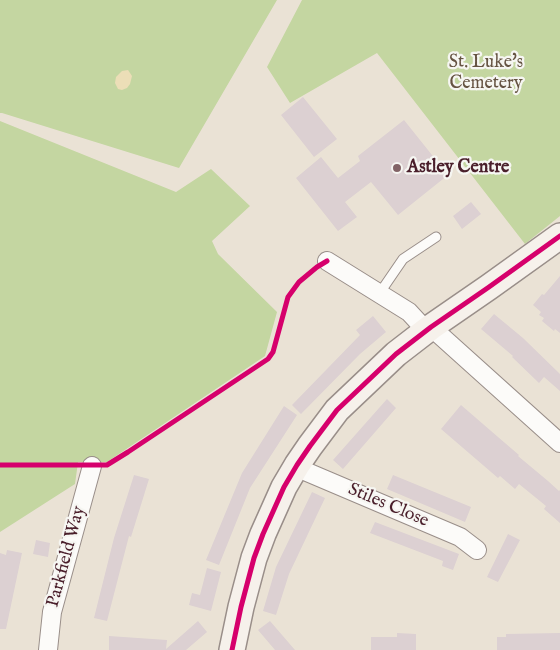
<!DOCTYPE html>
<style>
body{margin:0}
canvas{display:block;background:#eae2d5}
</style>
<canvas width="560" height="650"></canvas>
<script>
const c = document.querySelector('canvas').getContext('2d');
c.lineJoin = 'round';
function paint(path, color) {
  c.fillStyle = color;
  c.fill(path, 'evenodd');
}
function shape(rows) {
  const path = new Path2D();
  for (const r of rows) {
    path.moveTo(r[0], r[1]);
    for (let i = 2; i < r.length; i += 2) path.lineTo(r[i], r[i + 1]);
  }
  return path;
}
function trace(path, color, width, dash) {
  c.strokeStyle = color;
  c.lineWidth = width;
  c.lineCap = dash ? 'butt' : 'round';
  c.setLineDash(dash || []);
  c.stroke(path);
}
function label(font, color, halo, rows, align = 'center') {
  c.font = font + ' "IM FELL English",serif';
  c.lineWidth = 4.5;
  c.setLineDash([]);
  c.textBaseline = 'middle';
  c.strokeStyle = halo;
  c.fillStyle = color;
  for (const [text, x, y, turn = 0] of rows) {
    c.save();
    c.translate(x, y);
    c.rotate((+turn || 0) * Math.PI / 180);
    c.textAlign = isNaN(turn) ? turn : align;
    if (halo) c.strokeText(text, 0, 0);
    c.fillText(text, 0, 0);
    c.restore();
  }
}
paint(shape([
 [0,0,277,0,179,168,2,113,0,113],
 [302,0,560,0,560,216,525,244,377,53,290,103,267,67],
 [0,121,176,192,211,169,250,206,212,241,218,254,277,312,265,356,107,462,78,462,75,484,0,532]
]), '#c4d6a1');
paint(shape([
 [128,70,132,76,130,84,127,88,122,90,118,89,115,83,116,77,122,71]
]), '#ecdeb7');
paint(shape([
 [303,97,337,139,314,157,281,115],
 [404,120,448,175,398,215,371,182,345,202,357,217,338,231,296,178,321,157,338,178,360,161,358,156],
 [471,202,481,214,462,229,453,216],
 [560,276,560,333,555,329,554,331,542,321,544,318,539,315,541,312,533,305,542,294,544,295],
 [494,314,523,338,560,374,560,391,544,377,539,383,512,357,513,356,481,329],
 [373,316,386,332,360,354,301,414,292,405,360,335,356,330],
 [387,399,396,408,343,469,333,460],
 [461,405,498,437,519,455,518,456,548,481,559,491,560,490,560,523,544,509,546,506,519,484,515,489,500,476,498,478,441,429],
 [284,406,297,415,250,488,219,565,206,560,242,473],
 [134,475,149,479,131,537,129,536,107,621,94,618,114,538],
 [393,475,471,507,465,522,387,489],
 [312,492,325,498,289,574,276,615,263,611,276,567],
 [375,522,459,554,453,570,442,566,443,561,370,533],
 [508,534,520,540,498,582,487,577],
 [36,540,50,543,48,557,33,554],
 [7,550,22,553,6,629,0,629,0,553,6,555],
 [207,568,221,572,211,611,189,605,192,593,200,595],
 [198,621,207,632,186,650,109,650,109,636,167,640,166,649],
 [270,621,295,650,275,650,258,630],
 [397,633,416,634,416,650,371,650,371,637,397,637],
 [560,633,560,650,497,650,497,637,506,637,506,634]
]), '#dcd0d2');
const lane = shape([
 [379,294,403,259,436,237]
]);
const street = shape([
 [327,261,409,312,421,325,423,333],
 [431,327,560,443],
 [297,465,307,472,460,537,477,550],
 [48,650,52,612,92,466]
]);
const secondary = shape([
 [232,650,241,607,254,558,263,534,284,487,297,465,310,446,337,410,396,354,431,327,489,287,560,236]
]);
trace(lane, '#998e89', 11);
trace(street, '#998e89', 20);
trace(secondary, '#998e89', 28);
trace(lane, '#fcfbf9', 9);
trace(street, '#fcfbf9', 18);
trace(secondary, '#f6f1eb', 25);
trace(shape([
 [0,465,107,465,128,452,268,359,273,352,288,297,299,282,317,267,327,261],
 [232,650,241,607,254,558,263,534,284,487,297,465,310,446,337,410,396,354,431,327,489,287,560,236]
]), '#d6006c', 5);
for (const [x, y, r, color] of [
 [397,168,5,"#826366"]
]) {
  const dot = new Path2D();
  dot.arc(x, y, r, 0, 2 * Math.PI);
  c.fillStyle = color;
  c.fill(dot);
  trace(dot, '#f6f6f2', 2);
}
label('18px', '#655342', '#f6f6f2', [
 ["St. Luke's",486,63],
 ["Cemetery",486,84]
]);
label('bold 18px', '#4a1f2b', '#f6f6f2', [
 ["Astley Centre",407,168]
], 'left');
label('18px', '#4a1f2b', '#f6f6f2', [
 ["Stiles Close",388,506,23],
 ["Parkfield Way",67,557,-75]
]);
</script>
